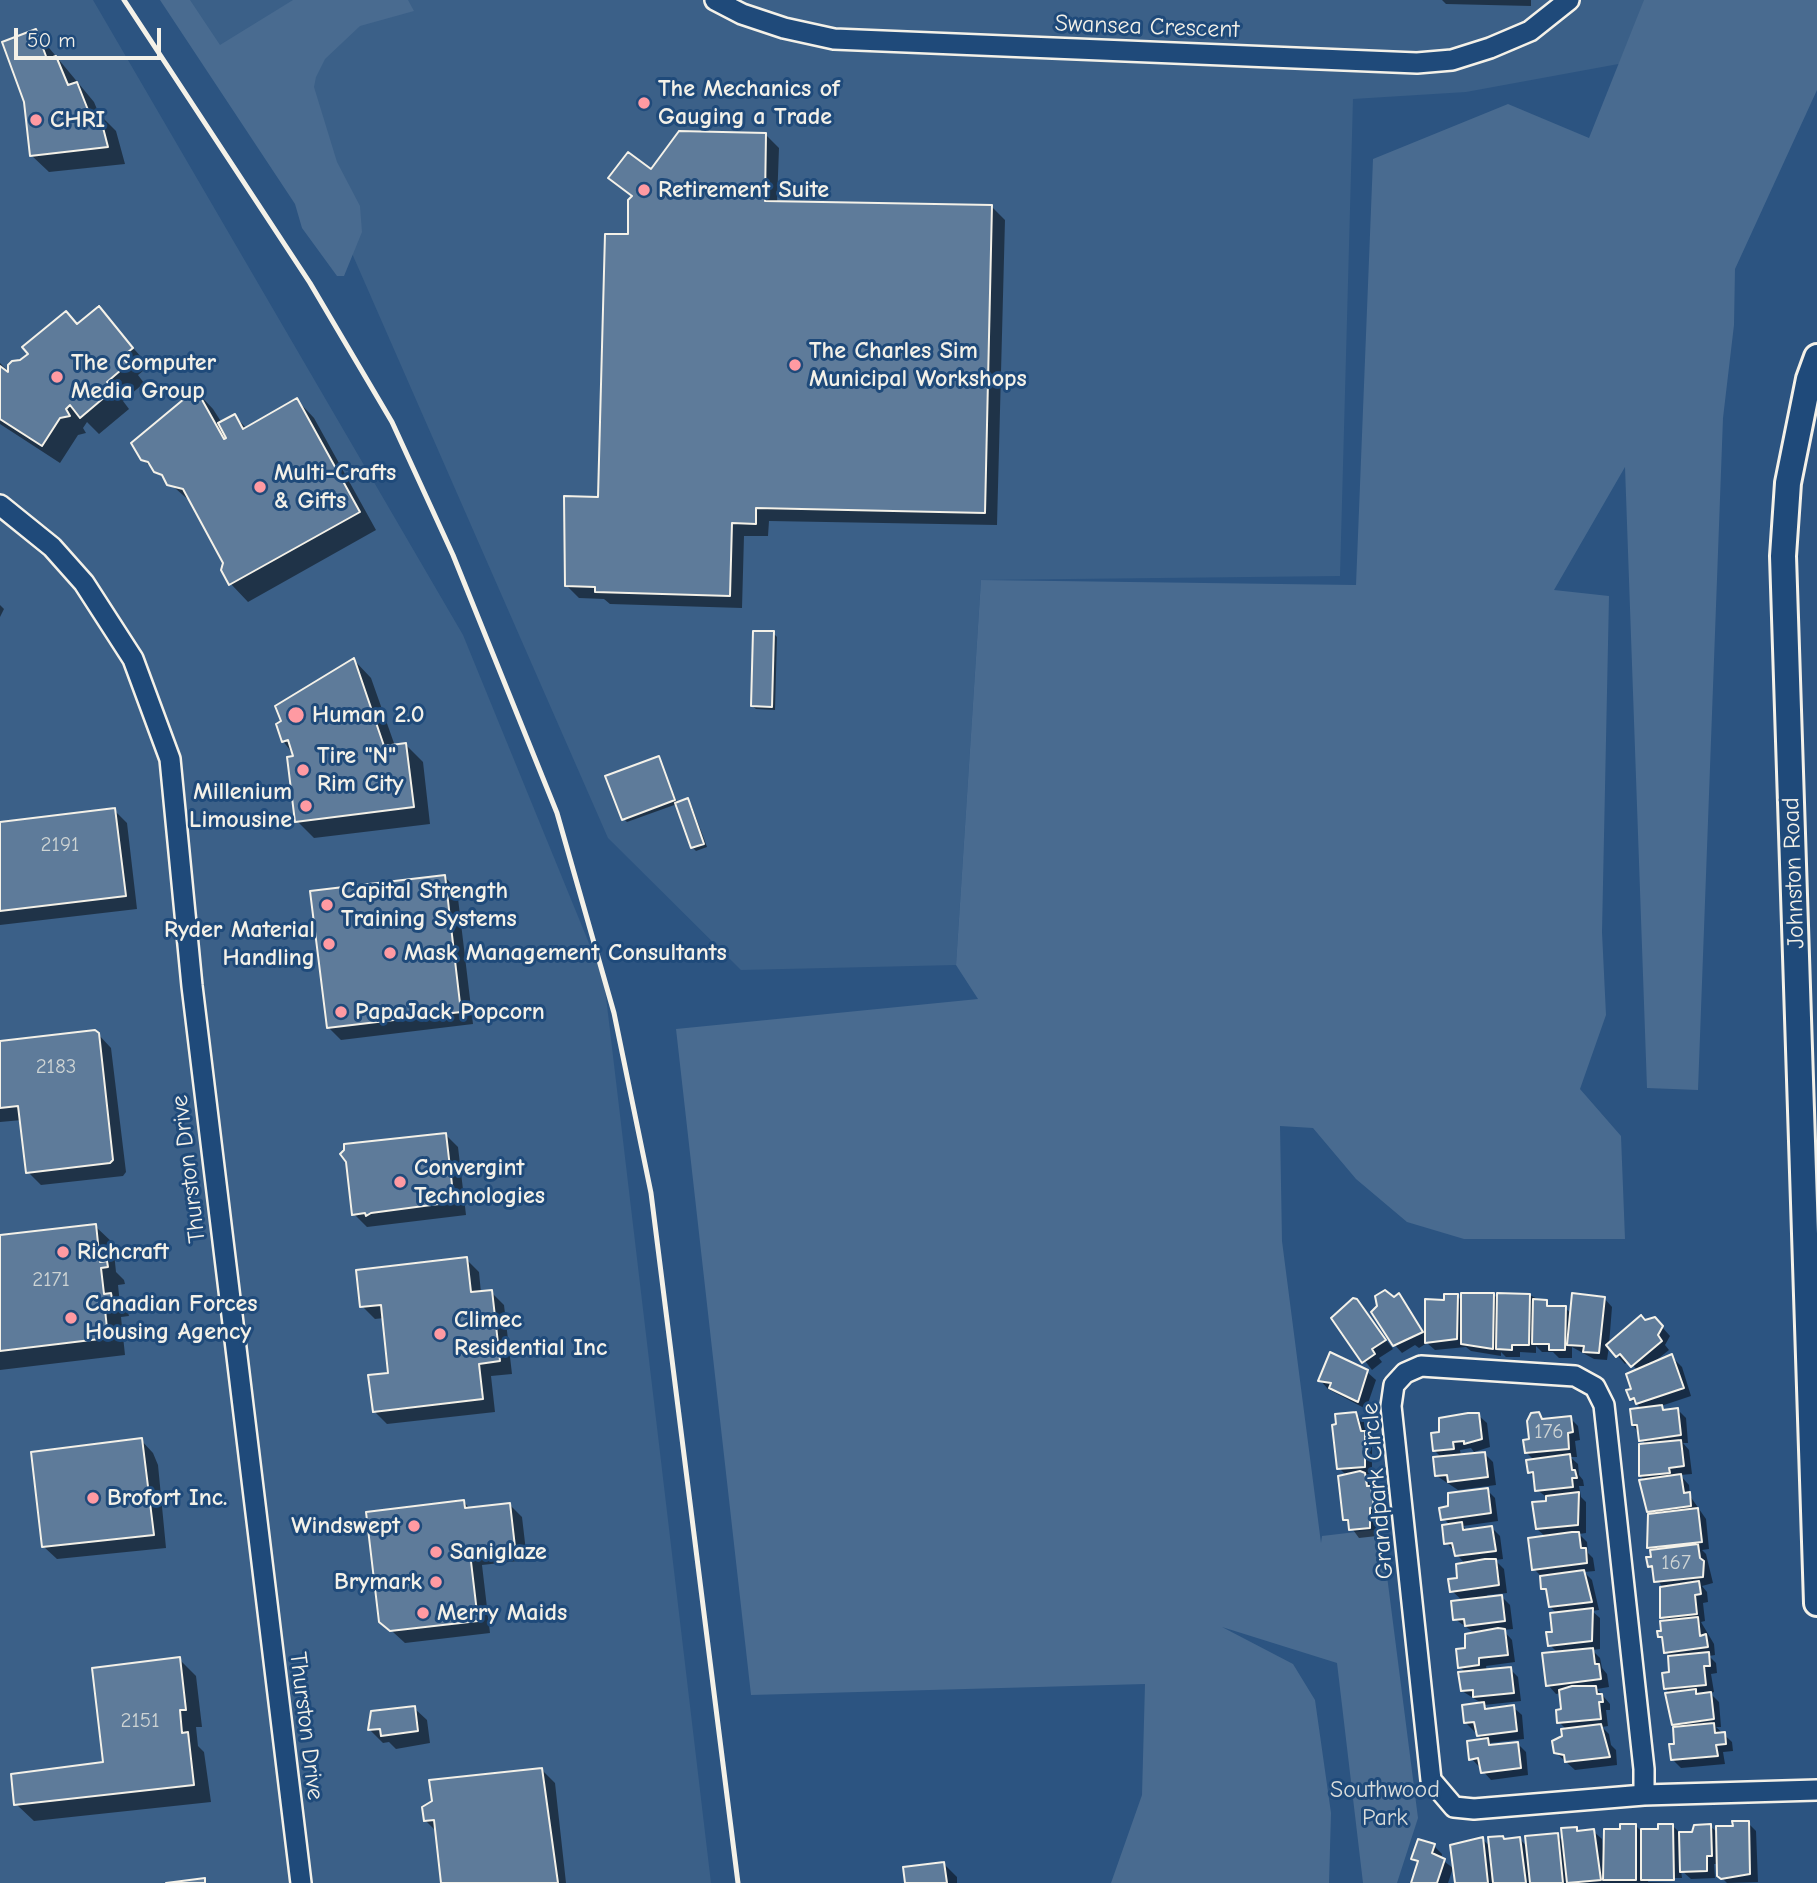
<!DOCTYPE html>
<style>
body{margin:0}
#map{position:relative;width:1817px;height:1883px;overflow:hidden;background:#2c5481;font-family:"Comic Neue",sans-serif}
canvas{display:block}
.scale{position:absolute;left:14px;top:28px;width:147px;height:32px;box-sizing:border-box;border:4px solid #f4f1e8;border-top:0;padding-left:9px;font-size:21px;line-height:24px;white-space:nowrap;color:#f4f1e8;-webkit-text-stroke:5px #1f4a7a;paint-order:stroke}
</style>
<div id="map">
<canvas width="1817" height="1883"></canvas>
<div class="scale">50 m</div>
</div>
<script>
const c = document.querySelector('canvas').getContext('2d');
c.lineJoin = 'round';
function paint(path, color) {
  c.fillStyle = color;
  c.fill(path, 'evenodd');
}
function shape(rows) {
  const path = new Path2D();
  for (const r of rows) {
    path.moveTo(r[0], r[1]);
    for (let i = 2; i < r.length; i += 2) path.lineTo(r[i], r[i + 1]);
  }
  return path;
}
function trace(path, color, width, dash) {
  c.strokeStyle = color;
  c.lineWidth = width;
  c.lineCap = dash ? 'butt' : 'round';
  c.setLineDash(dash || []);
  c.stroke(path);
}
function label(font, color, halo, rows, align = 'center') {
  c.font = font + ' "Comic Neue",sans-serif';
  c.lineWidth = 6;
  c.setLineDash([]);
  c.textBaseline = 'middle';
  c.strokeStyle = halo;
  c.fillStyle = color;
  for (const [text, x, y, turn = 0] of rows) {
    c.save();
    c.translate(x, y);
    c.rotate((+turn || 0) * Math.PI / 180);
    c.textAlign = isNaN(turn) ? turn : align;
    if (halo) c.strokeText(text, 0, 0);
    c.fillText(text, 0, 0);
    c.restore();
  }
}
paint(shape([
 [0,0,93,0,463,635,604,980,711,1883,0,1883],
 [168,0,1674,0,1662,56,1466,92,1353,99,1340,576,981,580,956,965,741,970,608,838,287,105]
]), '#3b6088');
paint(shape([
 [160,0,190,0,220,45,293,0,408,0,414,11,360,26,325,59,316,77,314,87,337,162,360,206,362,232,344,276,337,276,302,228,295,204],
 [1644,0,1817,0,1817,90,1735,269,1734,325,1723,418,1698,1090,1647,1088,1625,467,1554,590,1609,596,1602,932,1606,1015,1580,1089,1621,1136,1625,1239,1464,1239,1407,1222,1356,1179,1313,1128,1280,1126,1282,1241,1321,1543,1322,1536,1381,1529,1418,1818,1397,1883,1363,1883,1337,1663,1222,1627,1293,1664,1315,1700,1331,1813,1329,1883,1111,1883,1142,1795,1145,1684,751,1695,676,1029,978,999,956,965,981,580,1356,585,1373,159,1508,104,1589,138]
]), '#496b90');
paint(shape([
 [1442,0,1531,0,1531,6,1446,4],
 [35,31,94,102,99,114,116,131,125,164,49,172,31,155,26,102],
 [766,135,779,148,777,203,992,207,1005,220,997,525,769,521,768,536,744,536,742,608,610,604,604,599,579,598,566,585,600,499,633,197,611,178,651,171],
 [99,309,149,366,138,375,144,383,123,401,129,409,99,434,87,422,83,428,86,433,78,435,60,463,0,424,0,363,10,373,21,362],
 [196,391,213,409,222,423,235,416,247,429,297,400,314,418,376,530,248,602,231,584,223,570,225,562,192,503,142,459],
 [0,605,4,609,0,617],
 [773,633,777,637,775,710,756,709,752,706],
 [354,660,371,678,395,746,406,745,423,762,430,824,314,838,297,821,296,758,283,741],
 [658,758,678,804,688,801,691,804,707,847,696,851,692,847,677,804,627,822,624,819],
 [114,810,127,823,137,909,0,925,0,824],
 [445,877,457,890,473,1024,341,1040,328,1027],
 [98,1034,111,1048,126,1172,123,1176,41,1185,28,1172,22,1120,0,1122,0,1043],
 [445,1134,458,1147,466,1215,367,1227,354,1214],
 [95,1226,113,1243,116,1272,124,1280,125,1284,118,1285,120,1304,128,1312,129,1316,121,1317,125,1355,0,1370,0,1237],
 [466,1259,479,1272,481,1293,491,1292,504,1305,512,1374,491,1376,495,1412,387,1424,374,1411,390,1374,384,1318,375,1319,362,1306],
 [1399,1295,1426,1335,1446,1301,1457,1296,1463,1302,1494,1295,1498,1299,1530,1295,1552,1307,1565,1308,1572,1314,1604,1298,1612,1307,1609,1345,1655,1319,1670,1336,1665,1345,1669,1350,1649,1366,1673,1358,1682,1367,1691,1396,1661,1406,1666,1411,1678,1410,1686,1418,1688,1443,1683,1443,1689,1450,1692,1474,1680,1475,1689,1485,1690,1496,1706,1519,1709,1549,1702,1550,1706,1554,1713,1583,1702,1586,1707,1592,1708,1602,1703,1603,1705,1621,1701,1622,1714,1644,1715,1655,1709,1656,1716,1663,1717,1673,1711,1674,1714,1692,1710,1693,1719,1702,1721,1727,1716,1727,1732,1742,1733,1751,1723,1752,1725,1764,1681,1768,1673,1760,1678,1728,1674,1724,1671,1694,1665,1689,1671,1674,1669,1656,1660,1636,1667,1622,1662,1617,1662,1587,1650,1566,1653,1558,1649,1547,1653,1515,1648,1511,1646,1481,1640,1476,1646,1445,1633,1425,1642,1409,1631,1399,1638,1371,1629,1361,1625,1364,1609,1346,1607,1360,1594,1359,1572,1347,1572,1358,1559,1358,1553,1352,1542,1352,1536,1346,1536,1353,1520,1352,1520,1357,1506,1357,1501,1352,1501,1356,1471,1351,1466,1347,1435,1350,1427,1343,1419,1348,1415,1345,1402,1353,1394,1344,1394,1299],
 [1357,1300,1393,1349,1379,1358,1382,1362,1372,1370,1333,1319],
 [1367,1372,1376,1380,1366,1409,1328,1389,1320,1380],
 [1356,1414,1364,1422,1367,1436,1372,1441,1372,1474,1365,1475,1379,1496,1381,1515,1377,1516,1377,1536,1359,1538,1345,1519,1347,1476,1339,1468],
 [1538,1414,1545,1420,1570,1418,1578,1426,1580,1440,1575,1441,1577,1457,1570,1457,1578,1464,1579,1475,1583,1480,1584,1486,1579,1486,1581,1497,1586,1502,1586,1533,1579,1534,1587,1542,1588,1553,1593,1558,1595,1571,1584,1572,1592,1580,1599,1610,1592,1611,1600,1618,1600,1649,1592,1650,1600,1658,1602,1668,1607,1674,1609,1687,1597,1689,1610,1704,1610,1710,1606,1710,1608,1726,1602,1727,1609,1734,1611,1745,1616,1750,1617,1765,1575,1770,1555,1752,1567,1730,1559,1722,1563,1711,1561,1693,1556,1694,1548,1685,1558,1653,1550,1645,1558,1614,1550,1607,1542,1577,1534,1569,1546,1537,1537,1529,1548,1498,1537,1490,1535,1478,1529,1472,1535,1461,1526,1452],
 [1478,1415,1487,1423,1490,1447,1474,1452,1471,1448,1460,1450,1461,1456,1484,1453,1493,1462,1496,1485,1458,1490,1437,1476,1442,1458,1434,1450,1441,1433],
 [140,1439,153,1453,158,1465,166,1548,57,1559,44,1547],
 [1487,1490,1495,1498,1498,1521,1463,1526,1468,1531,1492,1528,1500,1536,1503,1559,1495,1560,1504,1569,1507,1593,1487,1595,1488,1598,1502,1597,1510,1605,1513,1629,1503,1630,1512,1640,1515,1662,1486,1666,1487,1671,1510,1669,1518,1677,1521,1701,1484,1705,1490,1710,1513,1707,1522,1715,1524,1739,1490,1743,1493,1746,1517,1743,1526,1752,1528,1775,1491,1780,1472,1759,1484,1741,1466,1723,1483,1704,1462,1691,1466,1673,1460,1667,1476,1634,1455,1619,1463,1601,1452,1591,1466,1565,1447,1543,1451,1526,1444,1519],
 [464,1502,470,1509,509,1504,522,1517,527,1560,482,1565,490,1633,405,1643,381,1621],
 [179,1659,196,1676,202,1727,196,1727,198,1746,204,1752,211,1802,34,1821,16,1804,105,1764],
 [414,1708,427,1720,430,1743,396,1749,389,1742,383,1743,370,1730],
 [542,1770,555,1783,566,1883,443,1883,437,1832,425,1820],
 [1748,1823,1756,1831,1758,1882,1727,1883,1719,1875,1719,1864,1714,1864,1715,1878,1691,1879,1681,1870,1682,1878,1648,1878,1648,1882,1682,1883,1457,1883,1482,1839,1491,1847,1520,1839,1528,1848,1557,1835,1564,1842,1576,1828,1580,1833,1593,1831,1602,1839,1603,1849,1622,1830,1635,1825,1643,1833,1673,1826,1680,1833,1693,1833,1710,1826,1718,1833,1718,1827],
 [1434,1846,1442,1854,1441,1859,1453,1868,1448,1883,1413,1883,1419,1864,1413,1859],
 [944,1864,957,1877,957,1883,907,1883]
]), '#0007');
const building = shape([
 [36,29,47,59,56,56,68,85,77,82,90,115,99,112,108,147,30,156,24,102,2,42,36,29],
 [679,131,766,133,765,201,992,205,985,513,756,508,756,524,732,523,730,596,595,592,595,587,565,586,564,496,598,497,605,234,628,234,628,200,632,196,608,178,628,152,651,169,679,131],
 [99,306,133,348,122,357,128,364,107,382,113,390,80,418,70,405,66,409,70,416,60,418,42,446,0,419,0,366,8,372,8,365,12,361,20,360,28,354,22,347,66,311,77,324,99,306],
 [196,389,224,439,226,438,218,423,235,414,243,429,297,398,360,512,229,585,221,570,223,563,183,489,167,485,162,475,154,472,148,462,141,460,131,443,196,389],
 [753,631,774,631,772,707,751,706,753,631],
 [354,658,384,746,406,743,414,807,295,822,287,757,293,756,288,740,282,742,276,724,281,721,275,706,354,658],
 [659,756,675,800,622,820,605,776,659,756],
 [688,798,704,844,691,848,675,803,688,798],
 [115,808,126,896,0,911,0,822,115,808],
 [445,875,461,1012,327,1028,310,891,445,875],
 [95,1030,99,1033,113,1160,110,1163,26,1173,18,1106,0,1108,0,1041,95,1030],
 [446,1133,454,1202,371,1213,366,1216,365,1213,352,1215,346,1162,340,1154,344,1150,344,1144,446,1133],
 [96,1224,100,1262,107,1261,108,1267,101,1268,104,1294,111,1293,112,1299,104,1300,108,1338,0,1351,0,1235,96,1224],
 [467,1257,471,1292,492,1290,500,1361,479,1364,483,1399,373,1412,368,1375,388,1373,381,1305,360,1307,356,1270,467,1257],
 [1385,1290,1394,1297,1399,1293,1423,1332,1393,1346,1371,1312,1377,1306,1375,1296,1385,1290],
 [1461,1293,1494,1293,1493,1349,1461,1344,1461,1293],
 [1497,1293,1530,1294,1529,1345,1512,1345,1512,1350,1496,1349,1497,1293],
 [1572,1293,1605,1297,1599,1353,1583,1352,1584,1346,1567,1345,1572,1293],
 [1444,1294,1458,1294,1457,1339,1425,1343,1425,1299,1444,1300,1444,1294],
 [1353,1298,1357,1299,1386,1340,1372,1349,1375,1354,1362,1363,1331,1318,1353,1298],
 [1533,1299,1547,1300,1547,1306,1566,1306,1565,1350,1549,1350,1549,1344,1532,1344,1533,1299],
 [1641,1315,1645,1320,1655,1317,1663,1326,1658,1335,1662,1341,1631,1367,1620,1354,1616,1357,1606,1345,1641,1315],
 [1330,1352,1368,1370,1358,1402,1329,1388,1331,1383,1318,1381,1330,1352],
 [1672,1354,1684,1388,1636,1404,1634,1398,1630,1400,1626,1390,1631,1389,1626,1374,1672,1354],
 [1662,1405,1663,1410,1678,1408,1681,1435,1639,1441,1637,1425,1632,1425,1630,1409,1662,1405],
 [1356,1412,1361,1431,1365,1431,1365,1467,1337,1469,1332,1425,1336,1424,1335,1414,1356,1412],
 [1539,1412,1542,1419,1571,1416,1573,1432,1568,1433,1569,1449,1525,1453,1523,1440,1529,1439,1527,1421,1531,1413,1539,1412],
 [1468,1413,1479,1413,1482,1439,1464,1444,1464,1441,1453,1442,1454,1449,1433,1451,1431,1433,1439,1432,1439,1418,1468,1413],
 [142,1438,154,1535,42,1547,31,1452,142,1438],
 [1681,1440,1684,1466,1669,1468,1670,1473,1639,1476,1639,1444,1681,1440],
 [1485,1452,1488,1477,1448,1482,1447,1475,1435,1476,1433,1457,1485,1452],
 [1570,1454,1572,1470,1575,1470,1577,1478,1572,1478,1573,1487,1535,1491,1533,1472,1528,1473,1526,1460,1570,1454],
 [1360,1471,1365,1473,1367,1486,1371,1486,1374,1507,1370,1508,1370,1528,1349,1530,1348,1520,1343,1520,1338,1476,1360,1471],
 [1681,1474,1684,1493,1690,1492,1691,1506,1647,1512,1639,1480,1681,1474],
 [1488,1488,1491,1513,1441,1520,1439,1508,1448,1506,1448,1493,1488,1488],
 [1579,1492,1578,1525,1536,1529,1532,1502,1546,1501,1546,1496,1579,1492],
 [464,1500,465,1508,510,1503,515,1547,470,1553,478,1621,390,1631,379,1622,366,1512,464,1500],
 [1698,1508,1702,1542,1647,1548,1648,1514,1698,1508],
 [1462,1522,1463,1530,1492,1526,1496,1551,1455,1556,1452,1543,1444,1544,1442,1525,1462,1522],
 [1572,1532,1579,1532,1581,1548,1586,1548,1587,1563,1532,1570,1528,1538,1572,1532],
 [1698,1544,1700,1558,1704,1561,1703,1577,1654,1582,1652,1566,1648,1567,1646,1557,1651,1557,1650,1550,1698,1544],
 [1485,1559,1496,1559,1499,1585,1450,1592,1448,1579,1457,1578,1456,1564,1485,1559],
 [1584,1570,1592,1602,1549,1607,1546,1589,1541,1589,1540,1576,1584,1570],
 [1699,1581,1701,1594,1695,1595,1697,1614,1660,1618,1660,1587,1699,1581],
 [1502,1595,1505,1621,1465,1626,1464,1619,1453,1620,1451,1601,1502,1595],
 [1593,1608,1592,1641,1548,1646,1546,1632,1552,1632,1550,1613,1593,1608],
 [1698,1617,1700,1636,1706,1634,1708,1647,1664,1653,1662,1637,1658,1637,1657,1631,1661,1631,1660,1621,1698,1617],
 [1498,1628,1505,1629,1508,1655,1479,1658,1479,1665,1458,1668,1456,1649,1465,1648,1465,1634,1498,1628],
 [1593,1648,1595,1664,1599,1664,1601,1679,1546,1686,1542,1653,1593,1648],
 [1709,1652,1710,1666,1704,1666,1706,1685,1664,1689,1662,1673,1669,1672,1668,1656,1709,1652],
 [180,1657,186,1710,180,1710,182,1733,188,1732,194,1785,14,1805,11,1774,103,1762,92,1668,180,1657],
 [1511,1667,1514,1693,1473,1697,1473,1690,1461,1691,1458,1672,1511,1667],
 [1572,1686,1596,1686,1597,1694,1602,1694,1603,1702,1599,1702,1601,1719,1557,1723,1556,1710,1561,1709,1559,1690,1572,1686],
 [1696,1689,1696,1694,1711,1692,1714,1719,1672,1725,1665,1693,1696,1689],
 [1484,1702,1485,1709,1514,1705,1517,1731,1477,1736,1474,1722,1464,1723,1462,1705,1484,1702],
 [415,1706,418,1731,381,1736,380,1729,368,1730,371,1711,415,1706],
 [1714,1723,1715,1733,1725,1732,1726,1744,1716,1745,1718,1756,1671,1760,1669,1744,1674,1744,1673,1727,1714,1723],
 [1601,1724,1610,1757,1565,1762,1564,1755,1554,1753,1552,1741,1562,1736,1561,1729,1601,1724],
 [1488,1738,1489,1745,1518,1742,1521,1768,1481,1773,1478,1758,1469,1760,1467,1741,1488,1738],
 [542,1768,558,1883,441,1883,434,1820,424,1821,422,1807,432,1801,429,1780,542,1768],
 [1732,1821,1749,1821,1750,1874,1721,1879,1717,1876,1716,1826,1733,1826,1732,1821],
 [1620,1824,1636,1824,1636,1880,1603,1880,1604,1829,1620,1829,1620,1824],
 [1658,1824,1673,1824,1674,1880,1641,1880,1641,1829,1658,1829,1658,1824],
 [1711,1824,1712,1856,1707,1856,1707,1871,1680,1872,1679,1832,1692,1832,1694,1825,1711,1824],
 [1577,1827,1577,1831,1594,1829,1601,1880,1567,1883,1561,1828,1577,1827],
 [1558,1833,1563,1883,1530,1883,1525,1836,1558,1833],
 [1503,1836,1504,1839,1520,1837,1526,1883,1493,1883,1488,1837,1503,1836],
 [1483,1837,1488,1883,1455,1883,1450,1845,1483,1837],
 [1418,1839,1435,1844,1432,1853,1445,1859,1437,1883,1411,1883,1418,1861,1411,1859,1418,1839],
 [944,1862,947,1883,905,1883,903,1867,944,1862],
 [205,1878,205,1883,166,1883,205,1878]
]);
paint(building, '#5e7b9a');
trace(building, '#f4f1e8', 2);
const minor = shape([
 [715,0,742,14,784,28,834,39,1417,63,1452,60,1490,48,1530,31,1569,0],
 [0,505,52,547,84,583,133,659,170,759,192,986,301,1883],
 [1421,1366,1575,1376,1595,1387,1604,1405,1644,1769,1644,1795,1474,1809,1454,1807,1431,1780,1391,1406,1394,1385,1405,1373,1421,1366],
 [1644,1795,1817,1790]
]);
const tertiary = shape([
 [1817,357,1809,379,1788,483,1783,556,1817,1603]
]);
trace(minor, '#f4f1e8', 24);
trace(tertiary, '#f4f1e8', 30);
trace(minor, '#1f4a7a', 19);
trace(tertiary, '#1f4a7a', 24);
trace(shape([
 [124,0,310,283,392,422,453,555,557,813,614,1013,651,1193,738,1883]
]), '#f4f1e8', 5);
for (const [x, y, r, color] of [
 [644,103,7,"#ff9aa2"],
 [36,120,7,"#ff9aa2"],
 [644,190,7,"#ff9aa2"],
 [795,365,7,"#ff9aa2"],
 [57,377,7,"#ff9aa2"],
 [260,487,7,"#ff9aa2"],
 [296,715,9,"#ff9aa2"],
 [303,770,7,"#ff9aa2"],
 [306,806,7,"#ff9aa2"],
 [327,905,7,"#ff9aa2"],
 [329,944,7,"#ff9aa2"],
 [390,953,7,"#ff9aa2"],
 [341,1012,7,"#ff9aa2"],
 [400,1182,7,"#ff9aa2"],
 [63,1252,7,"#ff9aa2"],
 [71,1318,7,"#ff9aa2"],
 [440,1334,7,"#ff9aa2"],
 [93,1498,7,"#ff9aa2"],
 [414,1526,7,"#ff9aa2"],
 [436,1552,7,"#ff9aa2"],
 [436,1582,7,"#ff9aa2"],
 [423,1613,7,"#ff9aa2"]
]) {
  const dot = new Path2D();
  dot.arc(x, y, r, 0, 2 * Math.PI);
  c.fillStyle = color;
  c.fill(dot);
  trace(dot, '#1f4a7a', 2.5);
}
label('21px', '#ced4d4', null, [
 ["2191",60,845],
 ["2183",56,1067],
 ["2171",51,1280],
 ["176",1549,1432],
 ["167",1676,1563],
 ["2151",140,1721]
]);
label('24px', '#f4f1e8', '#1f4a7a', [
 ["Swansea Crescent",1147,27,2],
 ["Johnston Road",1794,873,-92],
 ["Thurston Drive",189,1169,-97],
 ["Grandpark Circle",1378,1491,-95],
 ["Thurston Drive",306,1726,83]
]);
label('bold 24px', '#f4f1e8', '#1f4a7a', [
 ["The Mechanics of",658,89],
 ["Gauging a Trade",658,117],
 ["CHRI",50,120],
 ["Retirement Suite",658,190],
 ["The Charles Sim",809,351],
 ["Municipal Workshops",809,379],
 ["The Computer",71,363],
 ["Media Group",71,391],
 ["Multi-Crafts",274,473],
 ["& Gifts",274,501],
 ["Human 2.0",312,715],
 ["Tire \"N\"",317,756],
 ["Rim City",317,784],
 ["Millenium",292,792,"right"],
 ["Limousine",292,820,"right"],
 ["Capital Strength",341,891],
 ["Training Systems",341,919],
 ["Ryder Material",315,930,"right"],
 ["Handling",315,958,"right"],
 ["Mask Management Consultants",404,953],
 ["PapaJack Popcorn",355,1012],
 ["Convergint",414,1168],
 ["Technologies",414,1196],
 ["Richcraft",77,1252],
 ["Canadian Forces",85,1304],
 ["Housing Agency",85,1332],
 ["Climec",454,1320],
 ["Residential Inc",454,1348],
 ["Brofort Inc.",107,1498],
 ["Windswept",400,1526,"right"],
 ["Saniglaze",450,1552],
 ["Brymark",422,1582,"right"],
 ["Merry Maids",437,1613]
], 'left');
label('24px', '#dadddb', '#1f4a7a', [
 ["Southwood",1385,1790],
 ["Park",1385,1818]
]);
</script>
